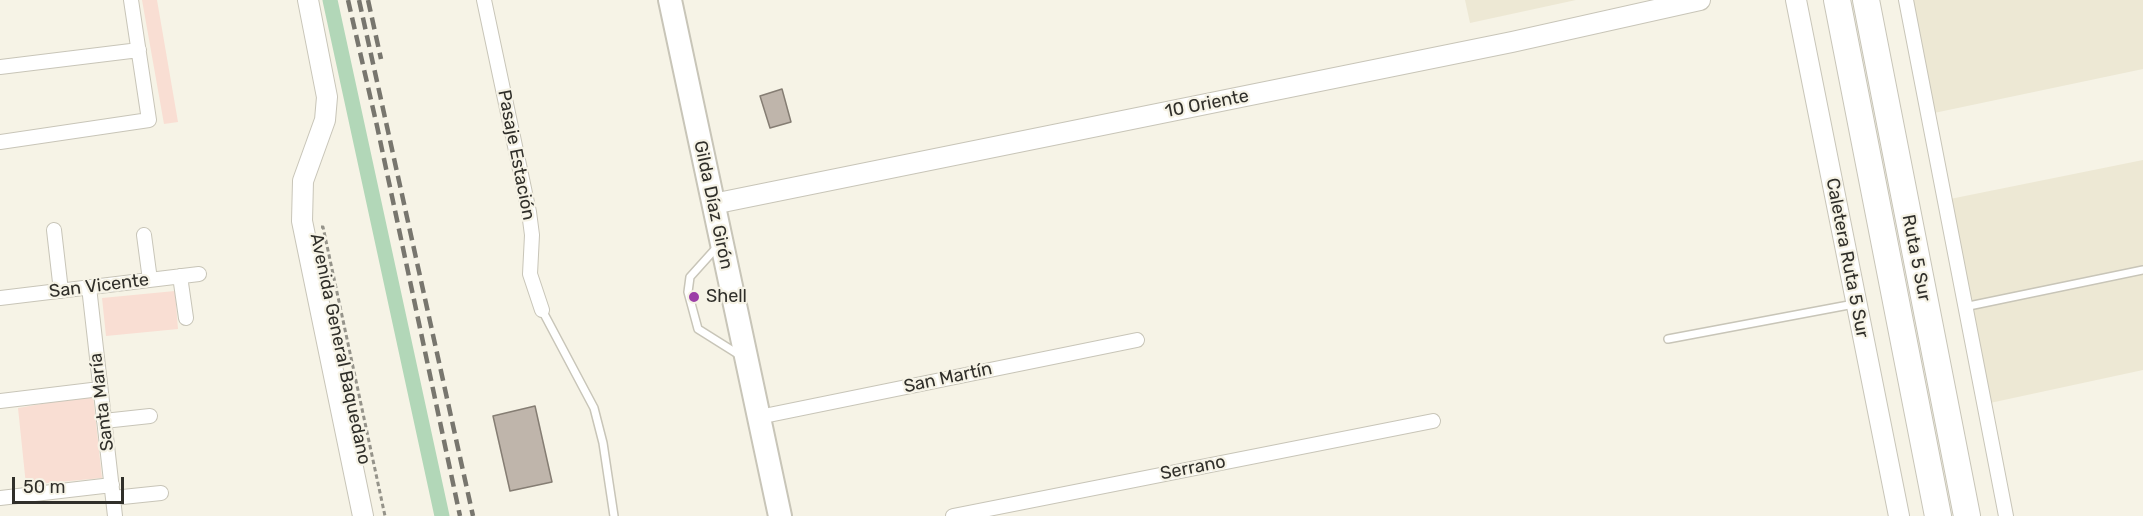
<!DOCTYPE html>
<meta charset="utf-8">
<style>
body{margin:0}
#map{position:relative;width:2143px;height:516px;overflow:hidden;background:#f6f3e6;font-family:Rubik,sans-serif}
canvas{display:block}
.scale{position:absolute;left:12px;top:477px;width:112px;height:27px;box-sizing:border-box;border:3px solid #302f2a;border-top:0;padding-left:8px;font-size:18px;line-height:21px;white-space:nowrap;color:#302f2a;-webkit-text-stroke:4px #f6f3e6;paint-order:stroke}
</style>
<div id="map">
<canvas width="2143" height="516"></canvas>
<div class="scale">50 m</div>
</div>
<script>
const c = document.querySelector('canvas').getContext('2d');
c.lineJoin = 'round';
function paint(path, color) {
  c.fillStyle = color;
  c.fill(path, 'evenodd');
}
function shape(rows) {
  const path = new Path2D();
  for (const r of rows) {
    path.moveTo(r[0], r[1]);
    for (let i = 2; i < r.length; i += 2) path.lineTo(r[i], r[i + 1]);
  }
  return path;
}
function trace(path, color, width, dash) {
  c.strokeStyle = color;
  c.lineWidth = width;
  c.lineCap = dash ? 'butt' : 'round';
  c.setLineDash(dash || []);
  c.stroke(path);
}
function label(font, color, halo, rows, align = 'center') {
  c.font = font + ' Rubik,sans-serif';
  c.lineWidth = 4.5;
  c.setLineDash([]);
  c.textBaseline = 'middle';
  c.strokeStyle = halo;
  c.fillStyle = color;
  for (const [text, x, y, turn = 0] of rows) {
    c.save();
    c.translate(x, y);
    c.rotate((+turn || 0) * Math.PI / 180);
    c.textAlign = isNaN(turn) ? turn : align;
    if (halo) c.strokeText(text, 0, 0);
    c.fillText(text, 0, 0);
    c.restore();
  }
}
paint(shape([
 [1465,0,1576,0,1470,23],
 [1912,0,2143,0,2143,69,1934,113],
 [2143,160,2143,370,1990,403,1950,199]
]), '#ede8d4');
paint(shape([
 [142,0,157,0,178,122,164,124],
 [175,291,178,329,106,336,102,298],
 [93,395,102,478,26,485,18,408]
]), '#f9ded3');
trace(shape([
 [330,0,442,516]
]), '#b2d7b8', 15);
const building = shape([
 [782,89,791,122,770,128,760,96,782,89],
 [535,406,552,482,510,491,493,416,535,406]
]);
paint(building, '#bfb5ab');
trace(building, '#857d73', 1.5);
const lane = shape([
 [717,247,690,277,688,292,698,329,741,356],
 [1964,307,2143,270],
 [542,310,594,408,603,443,614,516],
 [1668,339,1854,304]
]);
const street = shape([
 [484,0,529,212,532,235,530,274,542,310],
 [1906,0,2006,516],
 [0,67,139,50],
 [0,142,149,120,131,0],
 [54,230,61,291],
 [144,235,150,280],
 [180,276,186,318],
 [89,287,115,516],
 [0,298,199,274],
 [0,401,100,389],
 [759,417,1137,340],
 [104,421,150,416],
 [0,498,112,485],
 [113,498,161,493],
 [953,516,1433,421]
]);
const secondary = shape([
 [308,0,327,97,325,120,303,181,302,221,363,516],
 [1796,0,1899,516],
 [713,204,1512,42,1700,0]
]);
const primary = shape([
 [670,0,780,516]
]);
const highway = shape([
 [1837,0,1938,516],
 [1866,0,1967,516]
]);
trace(lane, '#c8c5b8', 10);
trace(street, '#c8c5b8', 16);
trace(secondary, '#c8c5b8', 22);
trace(primary, '#c8c5b8', 26);
trace(highway, '#c8c5b8', 28);
trace(shape([
 [321,227,323,227,385,516]
]), '#95938a', 3, [4.5, 3]);
trace(lane, '#fff', 7);
trace(street, '#fff', 14);
trace(secondary, '#fff', 20);
trace(primary, '#fff', 22);
trace(highway, '#fff', 26);
trace(shape([
 [348,0,377,126,460,516],
 [359,0,473,516],
 [368,0,381,59]
]), '#78766e', 4.5, [12, 6]);
for (const [x, y, r, color] of [
 [694,297,6,"#9c3ea7"]
]) {
  const dot = new Path2D();
  dot.arc(x, y, r, 0, 2 * Math.PI);
  c.fillStyle = color;
  c.fill(dot);
  trace(dot, '#f6f3e6', 2);
}
label('18px', '#302f2a', '#f6f3e6', [
 ["10 Oriente",1207,104,-11],
 ["Pasaje Estación",516,155,79],
 ["Gilda Díaz Girón",713,205,78],
 ["Caletera Ruta 5 Sur",1847,258,79],
 ["Ruta 5 Sur",1916,258,79],
 ["San Vicente",99,286,-7],
 ["Avenida General Baquedano",340,349,78],
 ["San Martín",948,378,-12],
 ["Santa María",102,402,-97],
 ["Serrano",1193,468,-11]
]);
label('18px', '#302f2a', '#f6f3e6', [
 ["Shell",706,297]
], 'left');
</script>
